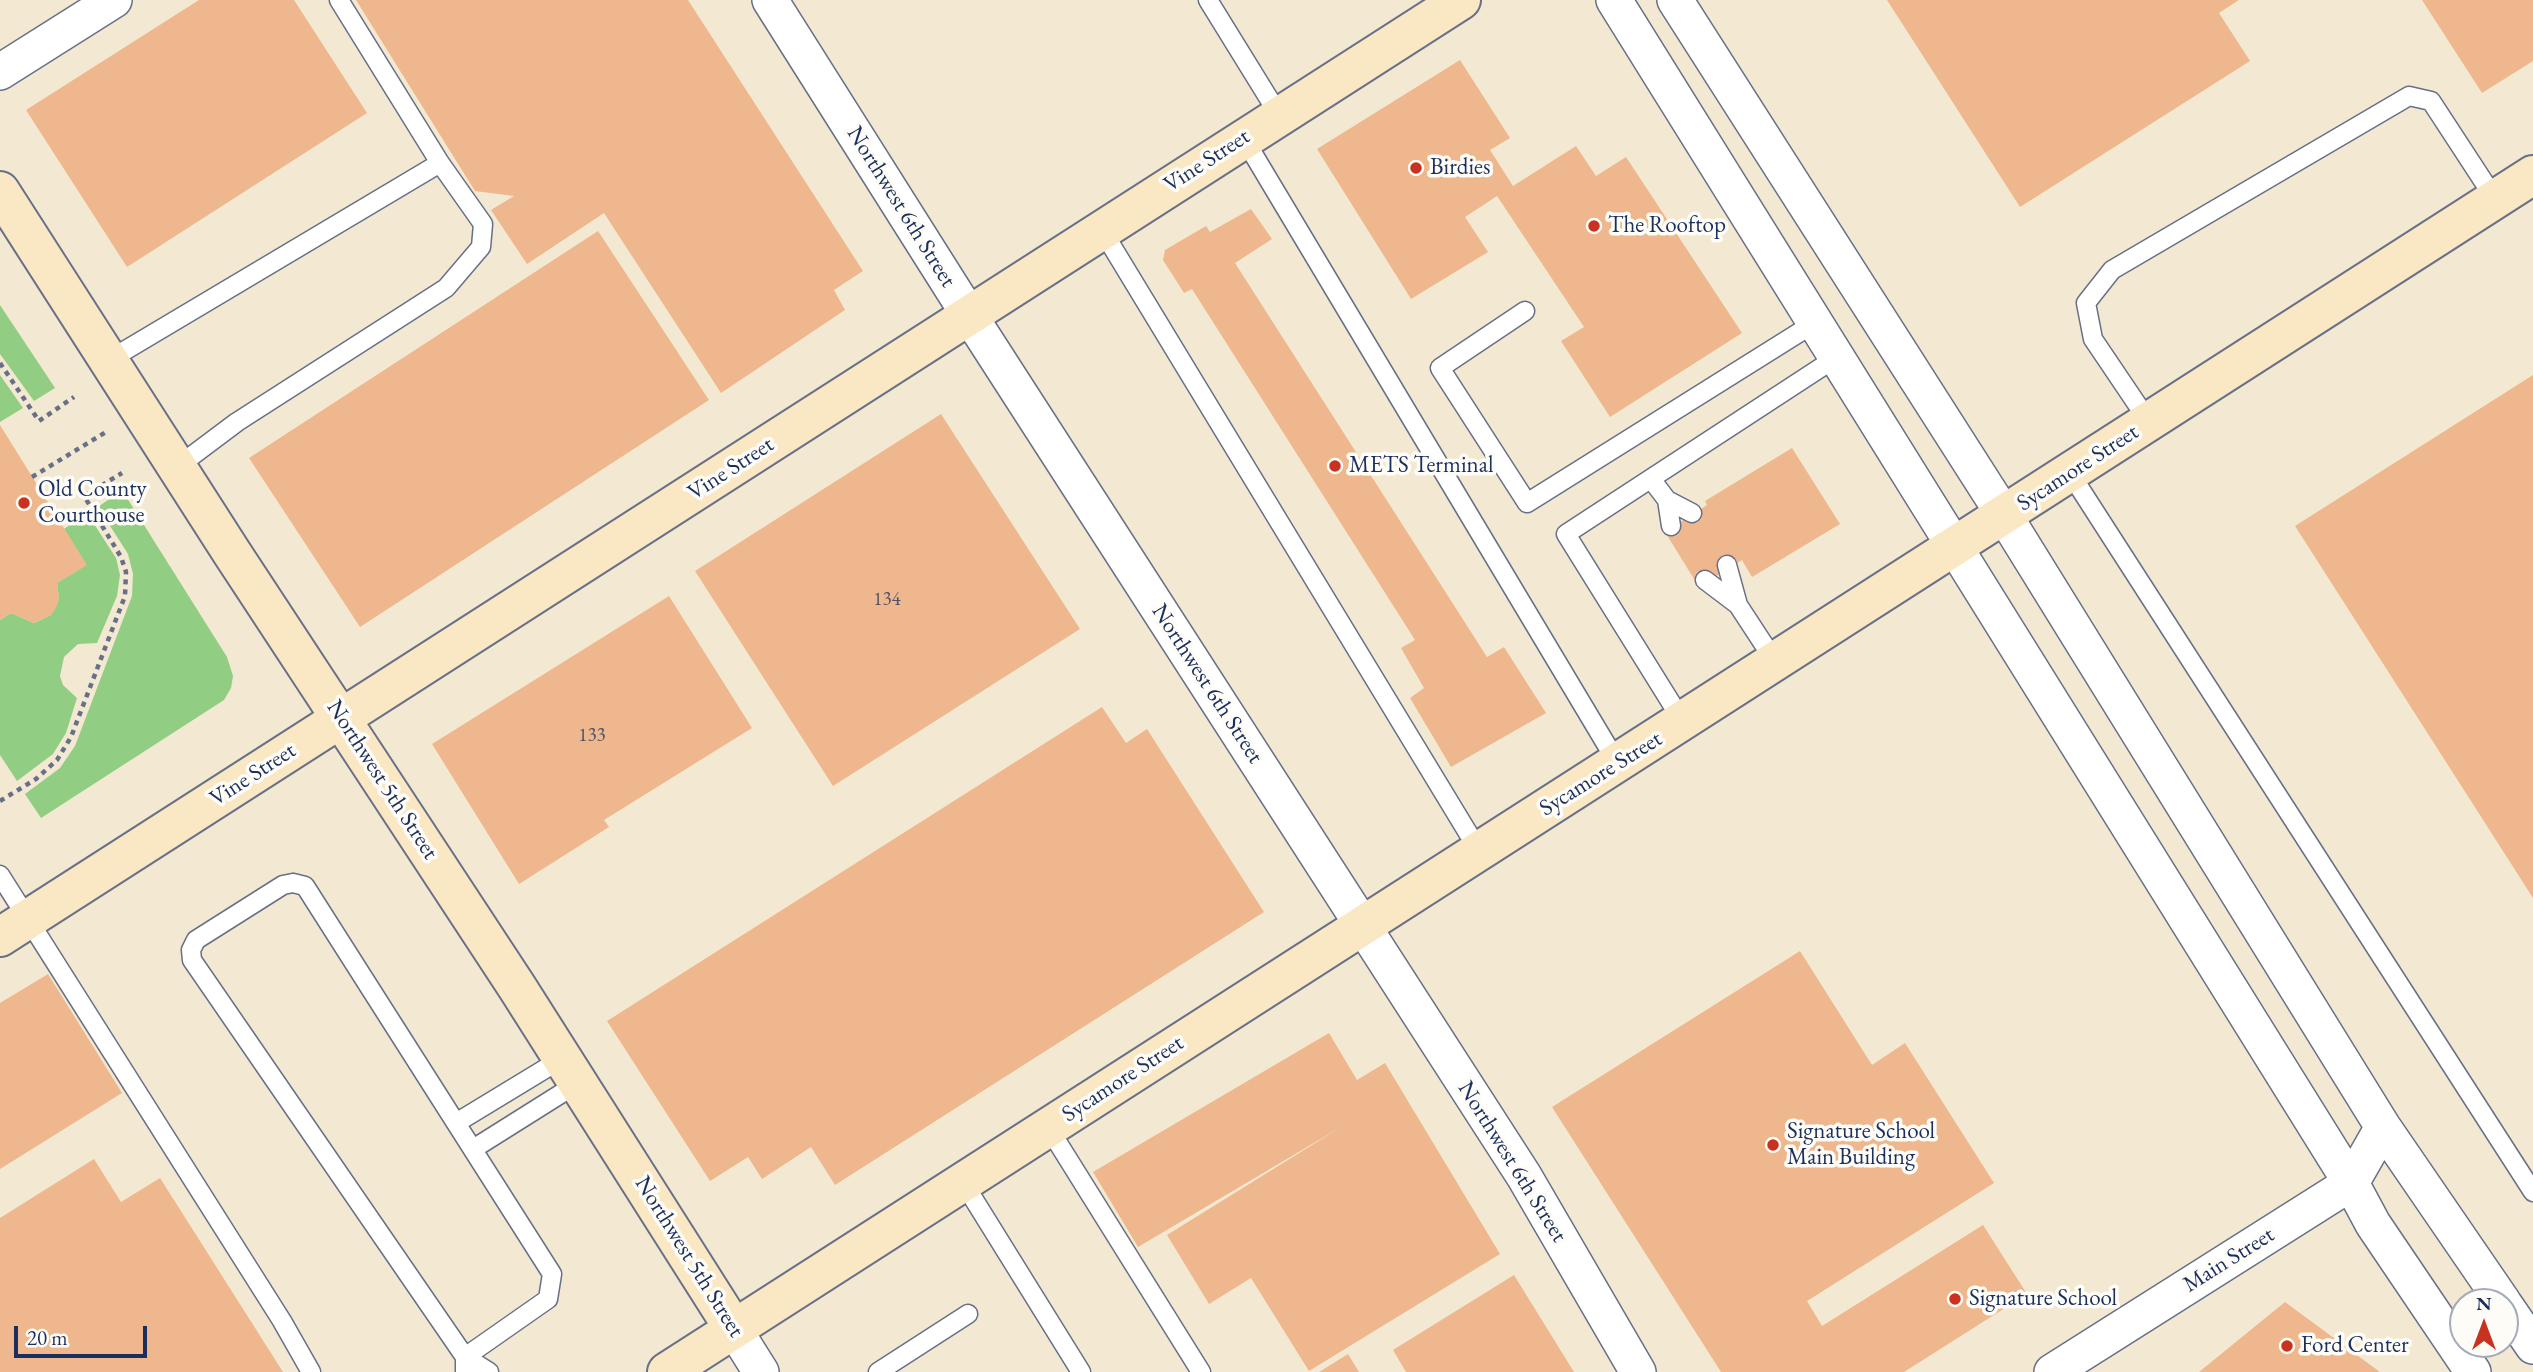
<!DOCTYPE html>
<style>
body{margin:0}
#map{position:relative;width:2533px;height:1372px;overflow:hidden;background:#f3e9d2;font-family:"EB Garamond",serif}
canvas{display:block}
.north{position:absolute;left:2449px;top:1288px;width:70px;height:70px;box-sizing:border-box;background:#fdfcf7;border:2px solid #a3aaba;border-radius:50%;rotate:0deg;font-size:19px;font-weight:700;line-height:28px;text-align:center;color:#1b2f5e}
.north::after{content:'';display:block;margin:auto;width:24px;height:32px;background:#c8321e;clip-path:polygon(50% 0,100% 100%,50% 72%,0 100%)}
.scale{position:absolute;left:14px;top:1326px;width:133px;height:32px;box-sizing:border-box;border:4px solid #1b2f5e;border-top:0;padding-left:9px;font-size:21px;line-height:24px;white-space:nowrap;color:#1b2f5e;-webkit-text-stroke:5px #fdfcf7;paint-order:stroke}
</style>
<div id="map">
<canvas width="2533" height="1372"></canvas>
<div class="north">N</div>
<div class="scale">20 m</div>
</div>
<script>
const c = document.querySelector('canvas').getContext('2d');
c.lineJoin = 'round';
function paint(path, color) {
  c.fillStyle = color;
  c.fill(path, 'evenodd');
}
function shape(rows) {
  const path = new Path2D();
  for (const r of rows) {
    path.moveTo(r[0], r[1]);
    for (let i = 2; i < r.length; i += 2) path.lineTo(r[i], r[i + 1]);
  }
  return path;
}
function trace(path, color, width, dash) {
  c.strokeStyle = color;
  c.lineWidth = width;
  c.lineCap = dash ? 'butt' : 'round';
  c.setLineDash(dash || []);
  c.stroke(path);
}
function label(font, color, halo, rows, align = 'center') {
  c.font = font + ' "EB Garamond",serif';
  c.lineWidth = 7;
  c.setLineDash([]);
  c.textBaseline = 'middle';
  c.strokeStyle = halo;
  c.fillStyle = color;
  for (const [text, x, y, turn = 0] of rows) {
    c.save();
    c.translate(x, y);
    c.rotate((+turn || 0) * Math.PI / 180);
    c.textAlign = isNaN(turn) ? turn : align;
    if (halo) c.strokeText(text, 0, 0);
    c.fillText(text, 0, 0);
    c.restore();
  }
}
paint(shape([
 [0,305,55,388,34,401,0,354],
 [0,375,23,408,0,422],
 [122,490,227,657,233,676,231,688,224,700,41,818,25,794,60,768,75,746,132,596,133,574,128,554,98,507],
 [87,513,116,558,120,575,117,596,97,643,78,644,64,657,60,676,63,685,77,698,66,733,53,754,17,781,0,755,0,620,11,613,34,623,51,615,59,599,57,583,86,565,64,529]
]), '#91cd82');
paint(shape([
 [199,0,294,0,367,113,127,267,26,110],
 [356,0,688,0,863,271,834,290,845,310,721,393,604,213,527,264,491,210,514,196,475,191],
 [1887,0,2239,0,2219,13,2250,61,2020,207],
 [2422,0,2533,0,2533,61,2482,93],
 [1460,60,1510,138,1490,150,1513,186,1576,146,1596,176,1626,157,1742,333,1610,417,1561,341,1584,327,1497,196,1465,217,1488,252,1411,299,1317,149],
 [1251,209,1272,239,1235,263,1487,657,1504,647,1546,713,1451,767,1410,698,1424,688,1401,648,1415,640,1192,289,1184,293,1163,260,1165,250,1206,226,1210,232],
 [598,231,709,400,360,627,249,458],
 [2533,375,2533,898,2295,526],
 [941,414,1080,629,833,786,695,571],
 [0,425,87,565,57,583,59,599,56,608,51,615,34,623,11,613,0,620],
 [1792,448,1840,524,1752,577,1742,560,1699,587,1665,532,1707,505,1705,501],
 [669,596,752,728,604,820,609,827,519,884,432,744],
 [1102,707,1126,743,1147,729,1264,912,835,1185,811,1147,762,1179,748,1157,710,1181,607,1021],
 [1800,951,1872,1065,1905,1043,1994,1183,1807,1301,1822,1326,1983,1225,2027,1294,1904,1372,1721,1372,1552,1107],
 [48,974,122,1093,0,1169,0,1003],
 [1329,1033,1357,1080,1385,1063,1500,1254,1309,1371,1251,1278,1209,1304,1167,1235,1341,1127,1138,1247,1093,1172],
 [94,1159,121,1202,160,1178,283,1372,0,1372,0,1218],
 [1514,1275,1574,1372,1406,1372,1393,1350],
 [2285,1302,2380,1372,2199,1372],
 [1348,1354,1359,1372,1319,1372]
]), '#eeb78d');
const lane = shape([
 [1208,0,1279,115],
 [1243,137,1618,764],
 [1102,230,1479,851],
 [1525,311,1440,368,1527,503,1816,322],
 [109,360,440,163],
 [2149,422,2093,339,2086,303,2112,270,2409,96,2431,101,2495,199],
 [177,467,237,422,446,288,481,247,483,224,440,163,339,0],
 [2070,473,2533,1192],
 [1651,479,1667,500,1671,526],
 [1667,500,1692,513],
 [1727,565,1738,605],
 [1705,580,1738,605,1776,663],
 [1683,722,1566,534,1837,357],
 [0,875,282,1321,311,1372],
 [293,883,305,886,552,1274,548,1299,465,1357,192,960,191,950,196,940,283,885,293,883],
 [456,1123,563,1058],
 [1048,1127,1201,1372],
 [473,1149,578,1083],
 [963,1182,1081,1372],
 [465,1372,465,1357,489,1372],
 [878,1372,968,1314]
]);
const street = shape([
 [770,0,969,315,1524,1176,1638,1372],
 [1614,0,2351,1183,2373,1224,2473,1372],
 [1675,0,2004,515,2383,1127,2503,1302],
 [0,72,114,0],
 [2505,1305,2533,1346],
 [734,1329,761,1372],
 [2052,1372,2351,1183,2383,1127]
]);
const secondary = shape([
 [0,191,232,553,517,987,734,1329],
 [0,937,1461,0],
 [667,1372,2533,175]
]);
trace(lane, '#677087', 21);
trace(street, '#677087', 38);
trace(secondary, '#677087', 42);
trace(shape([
 [0,363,39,421,74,397],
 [32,477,106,432],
 [0,801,36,779,57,760,71,737,125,596,126,572,121,557,84,496,122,473]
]), '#677087', 4.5, [5, 5]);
trace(lane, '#fff', 18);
trace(street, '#fff', 35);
trace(secondary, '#fae7c3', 38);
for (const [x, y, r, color] of [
 [1416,168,7,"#c8321e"],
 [1594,226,7,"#c8321e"],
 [1335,466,7,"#c8321e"],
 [24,503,7,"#c8321e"],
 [1773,1145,7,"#c8321e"],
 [1955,1299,7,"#c8321e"],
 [2287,1346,7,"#c8321e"]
]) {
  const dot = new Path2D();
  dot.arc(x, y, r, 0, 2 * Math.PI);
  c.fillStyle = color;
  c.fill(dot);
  trace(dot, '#fdfcf7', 2.5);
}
label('19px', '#50516a', null, [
 ["134",887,600],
 ["133",592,736]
]);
label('23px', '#1b2f5e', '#fdfcf7', [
 ["Vine Street",1207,161,-33],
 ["Northwest 6th Street",901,207,58],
 ["Sycamore Street",2078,468,-33],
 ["Vine Street",731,469,-33],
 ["Northwest 6th Street",1207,684,57],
 ["Sycamore Street",1601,774,-32],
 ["Vine Street",253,775,-33],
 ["Northwest 5th Street",382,780,57],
 ["Sycamore Street",1123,1079,-33],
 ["Northwest 6th Street",1512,1162,58],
 ["Northwest 5th Street",689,1257,58],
 ["Main Street",2229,1260,-32]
]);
label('23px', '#1b2f5e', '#fdfcf7', [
 ["Birdies",1430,168],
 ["The Rooftop",1608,226],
 ["METS Terminal",1349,466],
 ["Old County",38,490],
 ["Courthouse",38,516],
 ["Signature School",1787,1132],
 ["Main Building",1787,1158],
 ["Signature School",1969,1299],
 ["Ford Center",2301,1346]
], 'left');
</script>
